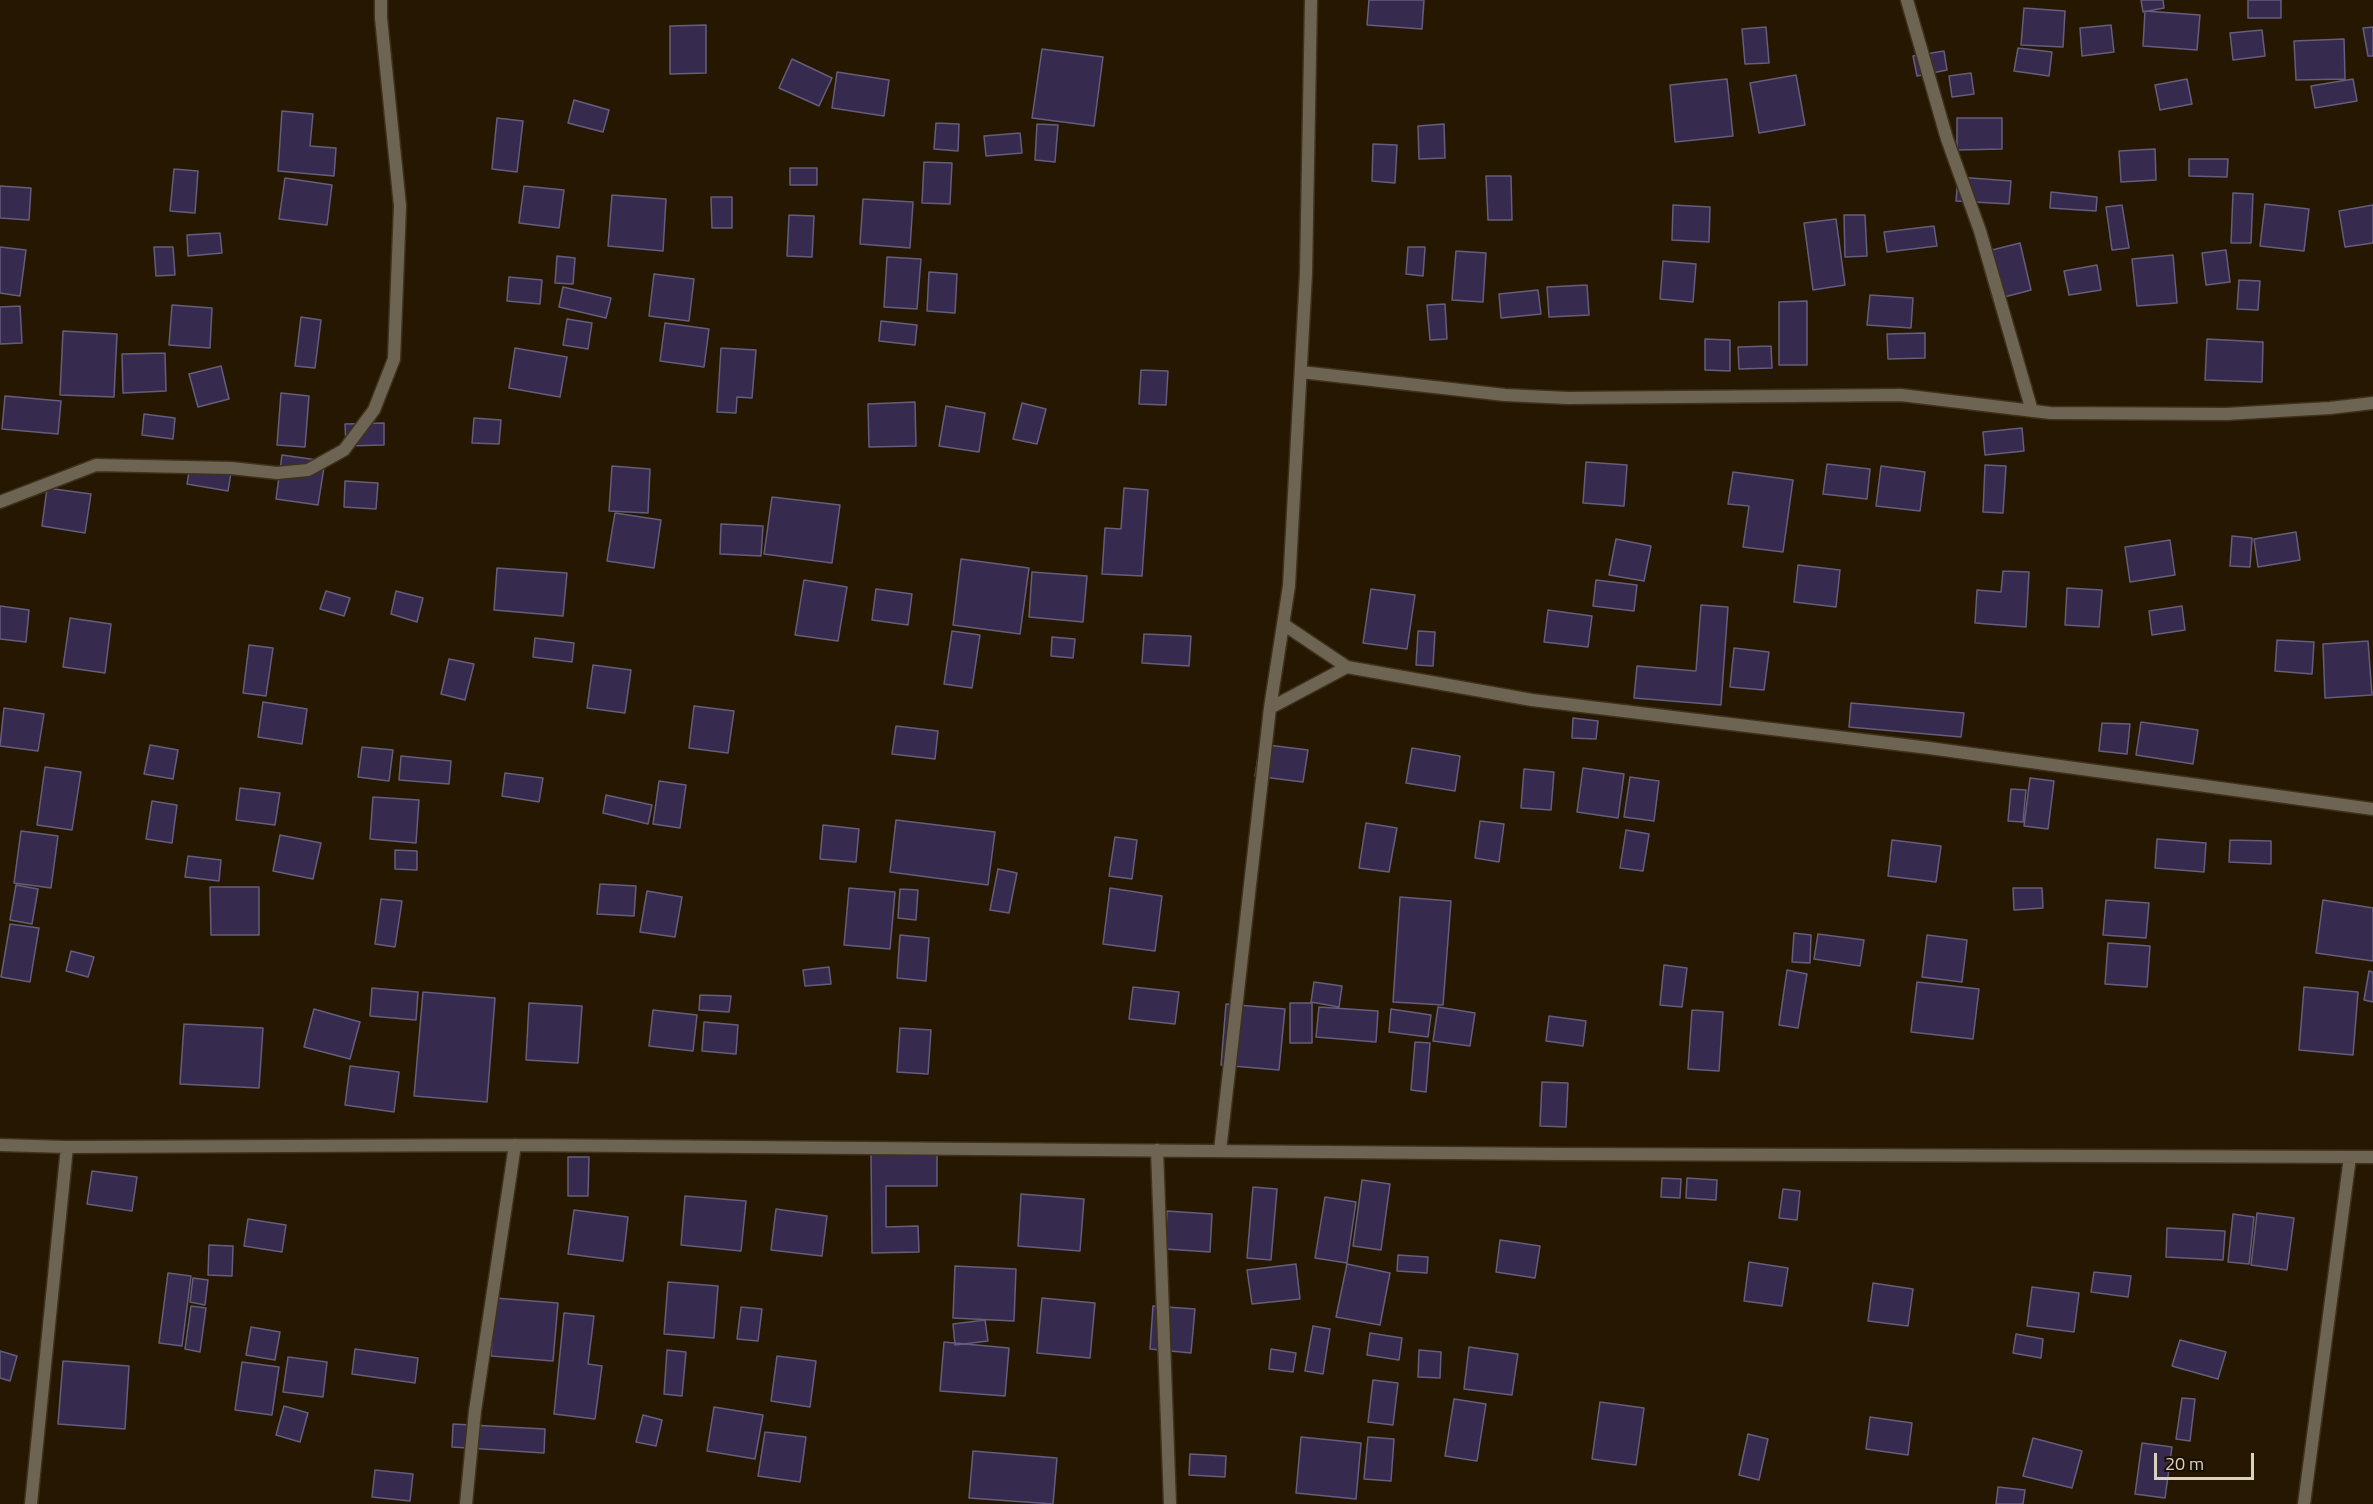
<!DOCTYPE html>
<style>
body{margin:0}
#map{position:relative;width:2373px;height:1504px;overflow:hidden;background:#261800;font-family:"Titillium Web",sans-serif}
canvas{display:block}
.scale{position:absolute;left:2154px;top:1453px;width:100px;height:27px;box-sizing:border-box;border:3px solid #dad1c0;border-top:0;padding-left:8px;font-size:18px;line-height:21px;white-space:nowrap;color:#dad1c0;-webkit-text-stroke:4px #1a1000;paint-order:stroke}
</style>
<div id="map">
<canvas width="2373" height="1504"></canvas>
<div class="scale">20 m</div>
</div>
<script>
const c = document.querySelector('canvas').getContext('2d');
c.lineJoin = 'round';
function paint(path, color) {
  c.fillStyle = color;
  c.fill(path, 'evenodd');
}
function shape(rows) {
  const path = new Path2D();
  for (const r of rows) {
    path.moveTo(r[0], r[1]);
    for (let i = 2; i < r.length; i += 2) path.lineTo(r[i], r[i + 1]);
  }
  return path;
}
function trace(path, color, width, dash) {
  c.strokeStyle = color;
  c.lineWidth = width;
  c.lineCap = dash ? 'butt' : 'round';
  c.setLineDash(dash || []);
  c.stroke(path);
}
const building = shape([
 [1369,0,1424,0,1422,29,1367,25,1369,0],
 [2141,0,2163,0,2164,8,2143,12,2141,0],
 [2248,0,2281,0,2281,18,2248,18,2248,0],
 [2024,8,2065,11,2063,47,2021,45,2024,8],
 [2145,11,2200,15,2197,50,2143,46,2145,11],
 [706,25,706,73,670,74,670,26,706,25],
 [2111,25,2114,52,2082,56,2080,28,2111,25],
 [1766,27,1769,63,1745,64,1742,29,1766,27],
 [2373,27,2373,56,2368,56,2363,28,2373,27],
 [2262,30,2265,56,2233,60,2230,33,2262,30],
 [2344,39,2345,79,2296,80,2294,41,2344,39],
 [2018,48,2052,52,2049,76,2014,71,2018,48],
 [1042,49,1103,57,1094,126,1032,118,1042,49],
 [1944,51,1947,70,1917,76,1913,56,1944,51],
 [792,59,832,78,819,106,779,88,792,59],
 [837,72,889,80,884,116,832,108,837,72],
 [1971,73,1974,94,1952,97,1949,76,1971,73],
 [1796,75,1805,125,1759,133,1750,83,1796,75],
 [1727,79,1733,136,1675,142,1670,85,1727,79],
 [2187,79,2192,104,2160,110,2155,85,2187,79],
 [2353,79,2357,101,2315,108,2311,86,2353,79],
 [574,100,609,110,603,132,568,123,574,100],
 [282,111,313,114,310,146,336,148,334,176,278,171,282,111],
 [497,118,523,121,517,172,492,169,497,118],
 [1957,118,2002,118,2002,149,1957,150,1957,118],
 [936,123,959,124,958,151,934,149,936,123],
 [1037,124,1058,125,1055,162,1035,160,1037,124],
 [1444,124,1445,158,1419,159,1418,126,1444,124],
 [1020,133,1022,153,986,156,984,136,1020,133],
 [1373,144,1397,145,1395,183,1372,181,1373,144],
 [2155,149,2156,180,2121,182,2119,151,2155,149],
 [2189,159,2228,159,2227,177,2189,176,2189,159],
 [924,162,952,163,950,204,922,203,924,162],
 [790,168,817,168,817,185,790,185,790,168],
 [174,169,198,171,195,213,170,211,174,169],
 [1486,176,1511,176,1512,220,1488,220,1486,176],
 [1958,177,2011,181,2009,204,1956,201,1958,177],
 [285,178,332,185,327,225,279,219,285,178],
 [0,186,31,188,29,220,0,218,0,186],
 [524,186,564,190,559,228,519,223,524,186],
 [2051,192,2097,197,2096,211,2050,208,2051,192],
 [2233,193,2253,194,2251,243,2231,243,2233,193],
 [612,195,666,199,663,251,608,246,612,195],
 [711,197,732,197,732,228,712,228,711,197],
 [863,199,913,202,910,248,860,244,863,199],
 [2265,204,2309,209,2304,251,2260,246,2265,204],
 [1673,205,1710,207,1709,242,1672,240,1673,205],
 [2122,205,2129,248,2112,250,2106,207,2122,205],
 [2373,205,2373,243,2345,247,2339,211,2373,205],
 [789,215,814,216,812,257,787,256,789,215],
 [1844,215,1865,215,1867,256,1845,257,1844,215],
 [1836,219,1845,285,1813,290,1804,223,1836,219],
 [1934,226,1937,246,1887,252,1884,232,1934,226],
 [220,233,222,253,188,256,187,235,220,233],
 [2020,243,2031,290,1993,300,1980,253,2020,243],
 [0,247,26,250,20,296,0,293,0,247],
 [154,247,173,247,175,275,156,276,154,247],
 [1408,247,1425,247,1423,276,1406,274,1408,247],
 [2226,250,2230,282,2206,285,2202,253,2226,250],
 [1456,251,1486,253,1483,302,1452,300,1456,251],
 [2173,255,2177,303,2137,306,2132,259,2173,255],
 [557,256,575,258,573,284,555,283,557,256],
 [887,257,921,259,917,309,884,307,887,257],
 [1663,261,1696,264,1693,302,1660,299,1663,261],
 [2097,265,2101,290,2069,295,2064,271,2097,265],
 [929,272,957,274,955,313,927,311,929,272],
 [654,274,694,279,689,321,649,316,654,274],
 [509,277,542,280,540,304,507,301,509,277],
 [2239,280,2260,281,2258,310,2237,309,2239,280],
 [1587,285,1589,315,1549,317,1547,287,1587,285],
 [563,287,611,298,606,318,559,307,563,287],
 [1538,290,1541,314,1501,318,1499,294,1538,290],
 [1870,295,1913,298,1911,328,1867,325,1870,295],
 [1807,301,1807,365,1779,365,1779,302,1807,301],
 [1445,304,1447,339,1430,340,1427,305,1445,304],
 [172,305,212,308,210,348,169,345,172,305],
 [20,306,22,343,0,344,0,307,20,306],
 [301,317,321,320,315,368,295,366,301,317],
 [567,319,592,323,588,349,563,345,567,319],
 [881,321,917,325,915,345,879,341,881,321],
 [665,323,709,329,704,367,660,361,665,323],
 [63,331,117,334,114,397,60,395,63,331],
 [1925,333,1925,358,1888,359,1887,334,1925,333],
 [1705,339,1730,340,1730,371,1705,370,1705,339],
 [2207,339,2263,342,2262,382,2205,380,2207,339],
 [1771,346,1772,368,1739,369,1738,347,1771,346],
 [515,348,567,357,560,397,509,388,515,348],
 [721,348,756,350,752,398,737,397,736,413,717,412,721,348],
 [165,353,166,391,123,393,122,354,165,353],
 [221,366,229,399,198,407,189,374,221,366],
 [1141,370,1168,371,1166,405,1139,404,1141,370],
 [281,393,309,396,305,447,277,445,281,393],
 [5,396,61,401,58,434,2,429,5,396],
 [915,402,916,446,869,447,868,404,915,402],
 [1022,403,1046,409,1037,444,1013,439,1022,403],
 [946,406,985,413,979,452,939,446,946,406],
 [144,414,175,418,173,439,142,435,144,414],
 [474,418,501,420,499,444,472,443,474,418],
 [384,423,384,445,346,446,345,424,384,423],
 [2022,428,2024,451,1985,455,1983,432,2022,428],
 [282,455,325,461,318,505,276,499,282,455],
 [1586,462,1627,465,1624,506,1583,503,1586,462],
 [1827,464,1870,469,1867,499,1823,494,1827,464],
 [1985,465,2006,466,2003,513,1983,512,1985,465],
 [190,466,231,473,228,491,187,484,190,466],
 [612,466,650,469,648,513,609,511,612,466],
 [1881,466,1925,472,1920,511,1876,506,1881,466],
 [1733,472,1793,480,1783,552,1743,547,1749,506,1728,504,1733,472],
 [345,481,378,483,376,509,344,507,345,481],
 [47,488,91,494,85,533,42,526,47,488],
 [1124,488,1148,490,1142,576,1102,574,1105,528,1121,529,1124,488],
 [772,497,840,505,832,563,764,554,772,497],
 [615,513,661,520,654,568,607,561,615,513],
 [721,524,763,526,761,556,720,554,721,524],
 [2296,532,2300,560,2258,567,2254,539,2296,532],
 [2232,536,2252,538,2250,567,2230,566,2232,536],
 [1616,539,1651,546,1644,581,1609,575,1616,539],
 [2170,540,2175,575,2130,582,2125,547,2170,540],
 [961,559,1029,568,1020,634,953,625,961,559],
 [1798,565,1840,570,1836,607,1794,602,1798,565],
 [497,568,567,573,563,616,494,610,497,568],
 [2003,571,2029,572,2026,627,1975,623,1977,590,2001,592,2003,571],
 [1032,572,1087,576,1083,622,1029,617,1032,572],
 [804,580,847,587,838,641,795,635,804,580],
 [1596,580,1637,585,1634,611,1593,606,1596,580],
 [2067,588,2102,590,2099,627,2065,625,2067,588],
 [876,589,912,594,908,625,872,620,876,589],
 [1371,589,1415,595,1407,649,1363,643,1371,589],
 [326,591,350,598,344,616,320,609,326,591],
 [396,591,423,598,417,622,391,614,396,591],
 [1701,605,1728,607,1721,705,1634,698,1637,666,1696,671,1701,605],
 [0,606,29,610,26,642,0,639,0,606],
 [2182,606,2185,630,2152,635,2149,611,2182,606],
 [1548,610,1592,616,1588,647,1544,642,1548,610],
 [70,618,111,624,105,673,63,667,70,618],
 [952,631,980,635,972,688,944,684,952,631],
 [1418,631,1435,632,1433,666,1416,665,1418,631],
 [1144,634,1191,636,1189,666,1142,663,1144,634],
 [1052,637,1075,639,1073,658,1051,656,1052,637],
 [535,638,574,643,572,662,533,657,535,638],
 [2277,640,2314,642,2312,674,2275,671,2277,640],
 [2368,641,2372,695,2325,698,2323,644,2368,641],
 [249,645,273,648,266,696,243,693,249,645],
 [1734,648,1769,652,1764,690,1730,687,1734,648],
 [449,659,474,664,465,700,441,694,449,659],
 [593,665,631,670,625,713,587,708,593,665],
 [263,702,307,709,302,744,258,737,263,702],
 [1851,703,1964,713,1961,737,1849,727,1851,703],
 [694,706,734,711,728,753,689,748,694,706],
 [4,708,44,714,38,751,0,746,4,708],
 [1573,718,1598,721,1596,739,1572,738,1573,718],
 [2141,722,2198,730,2193,764,2136,755,2141,722],
 [2102,723,2130,724,2127,754,2099,751,2102,723],
 [896,726,938,731,935,759,892,754,896,726],
 [1260,744,1308,750,1303,782,1255,776,1260,744],
 [150,745,178,750,173,779,144,774,150,745],
 [362,747,393,750,389,781,358,777,362,747],
 [1412,748,1460,756,1455,791,1406,783,1412,748],
 [401,756,451,761,449,784,399,780,401,756],
 [45,767,81,772,72,830,37,825,45,767],
 [1583,768,1624,774,1618,818,1577,812,1583,768],
 [1524,769,1554,772,1551,810,1521,808,1524,769],
 [505,773,543,778,539,802,502,796,505,773],
 [1630,777,1659,781,1654,821,1624,817,1630,777],
 [2030,778,2054,781,2048,829,2024,826,2030,778],
 [659,781,686,785,680,828,653,824,659,781],
 [240,788,280,793,275,825,236,820,240,788],
 [2011,789,2026,790,2023,822,2008,821,2011,789],
 [606,795,652,805,648,824,603,813,606,795],
 [373,797,419,800,416,843,370,839,373,797],
 [152,801,177,805,172,843,146,839,152,801],
 [896,820,995,832,988,885,890,872,896,820],
 [1480,821,1504,824,1499,862,1475,858,1480,821],
 [1366,823,1397,828,1389,872,1359,868,1366,823],
 [823,825,859,829,856,862,820,859,823,825],
 [1626,830,1649,834,1643,871,1620,868,1626,830],
 [21,831,58,836,51,888,14,883,21,831],
 [280,835,321,843,313,879,273,871,280,835],
 [1115,837,1137,840,1132,879,1109,876,1115,837],
 [2157,839,2206,843,2204,872,2155,868,2157,839],
 [1892,840,1941,846,1936,882,1888,876,1892,840],
 [2230,840,2271,841,2271,864,2229,862,2230,840],
 [395,850,417,851,417,870,395,869,395,850],
 [188,856,221,860,219,881,185,877,188,856],
 [998,869,1017,873,1009,913,990,910,998,869],
 [600,884,636,886,634,916,597,914,600,884],
 [16,885,38,889,32,924,10,920,16,885],
 [210,887,259,887,259,935,211,935,210,887],
 [849,888,895,892,890,949,844,945,849,888],
 [1110,888,1162,896,1155,951,1103,944,1110,888],
 [2013,888,2042,888,2043,908,2014,910,2013,888],
 [900,889,918,890,916,920,898,918,900,889],
 [647,891,682,897,675,937,640,932,647,891],
 [1400,897,1451,901,1443,1005,1393,1002,1400,897],
 [381,899,402,901,395,947,375,944,381,899],
 [2106,900,2149,903,2146,938,2103,935,2106,900],
 [2323,900,2373,908,2373,961,2316,953,2323,900],
 [10,924,39,928,30,982,1,977,10,924],
 [1794,933,1811,935,1810,963,1792,962,1794,933],
 [1818,934,1864,940,1860,966,1814,959,1818,934],
 [900,935,929,938,926,981,897,978,900,935],
 [1927,935,1967,940,1962,982,1922,977,1927,935],
 [2108,943,2150,946,2147,987,2105,984,2108,943],
 [71,951,94,957,88,977,66,971,71,951],
 [1664,965,1687,968,1682,1007,1660,1005,1664,965],
 [829,967,831,984,805,986,803,970,829,967],
 [1787,970,1807,974,1798,1028,1779,1025,1787,970],
 [2369,971,2373,972,2373,1002,2364,1000,2369,971],
 [1314,982,1342,986,1339,1007,1311,1002,1314,982],
 [1917,982,1979,989,1973,1039,1911,1032,1917,982],
 [1133,987,1179,992,1175,1024,1129,1019,1133,987],
 [2304,987,2358,992,2353,1055,2299,1050,2304,987],
 [372,988,418,992,416,1020,370,1016,372,988],
 [423,992,495,998,487,1102,414,1096,423,992],
 [700,995,731,996,729,1012,699,1010,700,995],
 [529,1003,582,1006,578,1063,526,1060,529,1003],
 [1290,1003,1312,1003,1312,1043,1290,1043,1290,1003],
 [1226,1004,1285,1009,1279,1070,1221,1065,1226,1004],
 [1319,1007,1378,1011,1376,1042,1316,1037,1319,1007],
 [1438,1007,1475,1013,1470,1046,1433,1041,1438,1007],
 [314,1009,360,1022,350,1059,304,1047,314,1009],
 [1391,1009,1431,1015,1428,1037,1389,1032,1391,1009],
 [653,1010,697,1015,693,1051,649,1046,653,1010],
 [1692,1010,1723,1012,1719,1071,1688,1069,1692,1010],
 [1549,1016,1586,1021,1583,1046,1546,1041,1549,1016],
 [704,1022,738,1025,736,1054,702,1051,704,1022],
 [184,1024,263,1028,259,1088,180,1084,184,1024],
 [900,1028,931,1030,928,1074,897,1072,900,1028],
 [1415,1042,1430,1043,1426,1092,1411,1090,1415,1042],
 [350,1066,399,1072,394,1112,345,1105,350,1066],
 [1542,1082,1568,1083,1566,1127,1540,1126,1542,1082],
 [937,1151,937,1186,886,1186,886,1227,918,1226,919,1252,872,1253,871,1152,937,1151],
 [568,1157,589,1157,588,1196,568,1196,568,1157],
 [92,1171,137,1177,132,1211,87,1204,92,1171],
 [1662,1178,1681,1179,1680,1198,1661,1197,1662,1178],
 [1687,1178,1717,1180,1716,1200,1686,1198,1687,1178],
 [1362,1180,1390,1184,1381,1250,1353,1246,1362,1180],
 [1253,1187,1277,1189,1271,1260,1247,1258,1253,1187],
 [1783,1189,1800,1191,1797,1220,1779,1218,1783,1189],
 [1021,1194,1084,1199,1080,1251,1018,1246,1021,1194],
 [685,1196,746,1201,741,1251,681,1245,685,1196],
 [1325,1197,1356,1202,1347,1263,1315,1258,1325,1197],
 [776,1209,827,1216,822,1256,771,1250,776,1209],
 [574,1210,628,1217,623,1261,568,1254,574,1210],
 [1167,1211,1212,1214,1210,1252,1165,1249,1167,1211],
 [2257,1213,2294,1218,2287,1270,2251,1265,2257,1213],
 [2233,1214,2254,1217,2249,1264,2228,1262,2233,1214],
 [248,1219,286,1225,282,1252,244,1246,248,1219],
 [2167,1228,2225,1231,2223,1260,2166,1257,2167,1228],
 [1500,1240,1540,1246,1535,1278,1496,1272,1500,1240],
 [209,1245,233,1246,232,1276,208,1275,209,1245],
 [1398,1255,1428,1257,1427,1273,1397,1271,1398,1255],
 [1749,1262,1788,1268,1782,1306,1744,1301,1749,1262],
 [1296,1264,1300,1299,1252,1304,1247,1270,1296,1264],
 [1347,1264,1390,1273,1380,1325,1336,1317,1347,1264],
 [955,1266,1016,1269,1014,1321,953,1318,955,1266],
 [2094,1272,2131,1276,2128,1297,2091,1292,2094,1272],
 [168,1273,191,1276,182,1346,159,1343,168,1273],
 [193,1278,208,1280,205,1305,190,1302,193,1278],
 [668,1282,718,1286,714,1338,664,1334,668,1282],
 [1873,1283,1913,1289,1908,1326,1868,1321,1873,1283],
 [2032,1287,2079,1293,2074,1332,2027,1326,2032,1287],
 [495,1298,558,1303,553,1361,491,1356,495,1298],
 [1042,1298,1095,1303,1090,1358,1037,1353,1042,1298],
 [191,1306,206,1308,200,1352,185,1349,191,1306],
 [1153,1306,1195,1309,1191,1353,1150,1349,1153,1306],
 [741,1307,762,1309,758,1341,737,1339,741,1307],
 [564,1313,594,1316,588,1364,602,1366,595,1419,554,1414,564,1313],
 [985,1320,988,1341,955,1345,953,1324,985,1320],
 [1313,1326,1330,1329,1323,1374,1305,1371,1313,1326],
 [251,1327,280,1332,275,1360,246,1355,251,1327],
 [1370,1333,1402,1338,1399,1360,1367,1355,1370,1333],
 [2016,1334,2043,1339,2041,1358,2013,1353,2016,1334],
 [2180,1340,2226,1352,2218,1379,2172,1366,2180,1340],
 [944,1342,1009,1348,1005,1396,940,1391,944,1342],
 [1469,1347,1518,1354,1512,1395,1464,1389,1469,1347],
 [355,1349,418,1358,415,1383,352,1374,355,1349],
 [1271,1349,1296,1353,1293,1372,1269,1369,1271,1349],
 [667,1350,686,1352,682,1396,664,1394,667,1350],
 [1419,1350,1441,1352,1440,1378,1418,1377,1419,1350],
 [0,1351,17,1356,10,1381,0,1378,0,1351],
 [777,1356,816,1361,810,1407,771,1401,777,1356],
 [288,1357,327,1362,323,1397,283,1392,288,1357],
 [63,1361,129,1366,125,1429,58,1424,63,1361],
 [242,1362,279,1367,272,1415,235,1410,242,1362],
 [1373,1380,1398,1383,1393,1425,1368,1422,1373,1380],
 [2182,1398,2195,1399,2190,1441,2176,1439,2182,1398],
 [1454,1399,1486,1404,1477,1461,1445,1456,1454,1399],
 [1600,1402,1644,1408,1636,1465,1592,1459,1600,1402],
 [284,1406,308,1413,300,1442,276,1435,284,1406],
 [714,1407,763,1415,755,1459,707,1451,714,1407],
 [643,1415,662,1420,656,1446,636,1442,643,1415],
 [1870,1417,1912,1423,1908,1455,1866,1449,1870,1417],
 [453,1424,545,1429,544,1453,452,1447,453,1424],
 [765,1432,806,1437,800,1482,758,1476,765,1432],
 [1748,1434,1768,1439,1759,1480,1739,1475,1748,1434],
 [1301,1437,1361,1443,1356,1499,1296,1493,1301,1437],
 [1368,1437,1394,1439,1391,1481,1364,1479,1368,1437],
 [2033,1438,2082,1451,2072,1488,2023,1476,2033,1438],
 [2142,1443,2172,1447,2165,1498,2135,1494,2142,1443],
 [973,1451,1057,1458,1053,1504,969,1498,973,1451],
 [1190,1454,1226,1456,1225,1477,1189,1475,1190,1454],
 [375,1470,413,1474,410,1501,372,1497,375,1470],
 [1998,1487,2025,1490,2023,1504,1996,1504,1998,1487]
]);
paint(building, '#362b4e');
trace(building, '#655d7c', 1.5);
const street = shape([
 [1907,0,1947,139,1980,231,2032,411],
 [1301,372,1505,395,1568,398,1901,395,2050,413,2226,414,2330,408,2373,403],
 [0,502,96,465,231,468,277,473,308,470,344,450,374,410,394,359,400,206,381,18,381,0],
 [1283,624,1347,667,1532,700,1929,748,2373,809],
 [1270,708,1347,667],
 [0,1145,67,1147,515,1145,1558,1154,2373,1157],
 [1157,1150,1170,1504],
 [1220,1151,1270,708,1289,586,1306,273,1311,0],
 [31,1504,67,1147],
 [466,1504,475,1411,515,1145],
 [2304,1504,2350,1157]
]);
trace(street, '#3f321b', 15);
trace(street, '#6d6453', 12);
</script>
